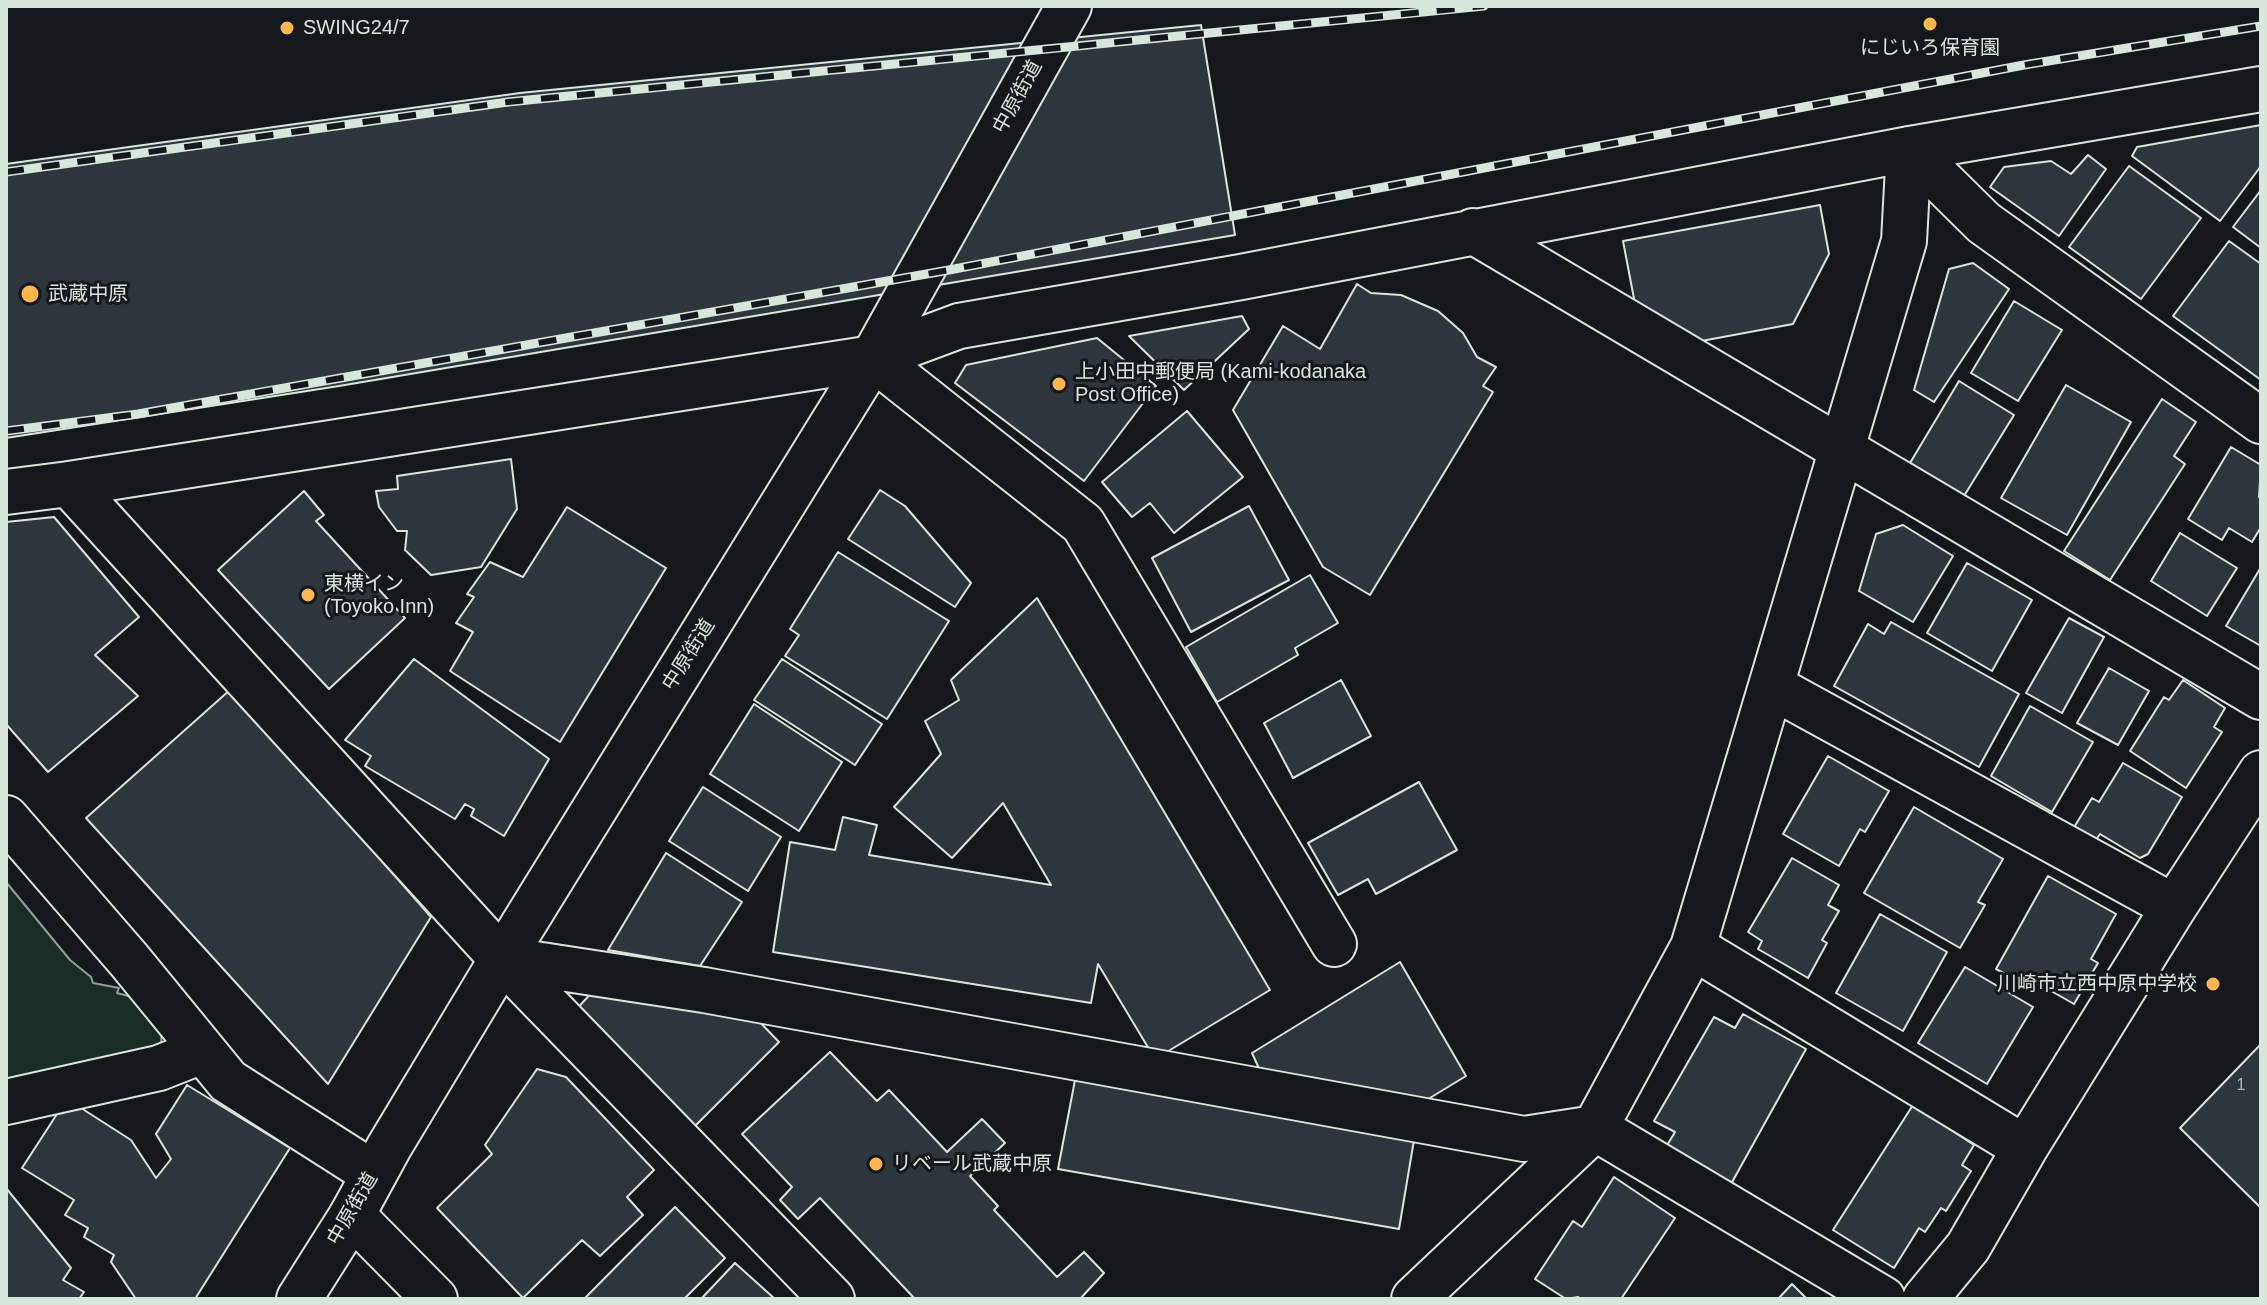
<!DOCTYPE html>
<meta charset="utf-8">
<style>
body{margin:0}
#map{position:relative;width:2267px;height:1305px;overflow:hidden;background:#14181c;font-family:Arial,sans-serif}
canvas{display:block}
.frame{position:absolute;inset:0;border:8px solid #d8e6dc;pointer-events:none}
</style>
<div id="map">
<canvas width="2267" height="1305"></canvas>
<div class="frame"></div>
</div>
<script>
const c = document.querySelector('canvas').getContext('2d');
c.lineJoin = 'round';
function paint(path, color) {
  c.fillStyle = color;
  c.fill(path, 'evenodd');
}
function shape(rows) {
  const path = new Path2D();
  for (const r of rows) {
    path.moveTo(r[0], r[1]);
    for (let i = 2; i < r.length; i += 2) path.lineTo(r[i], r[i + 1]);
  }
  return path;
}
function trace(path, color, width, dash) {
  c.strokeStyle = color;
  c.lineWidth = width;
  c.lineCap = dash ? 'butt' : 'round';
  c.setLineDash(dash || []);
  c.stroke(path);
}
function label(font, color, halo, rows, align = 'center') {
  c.font = font + ' Arial,"Noto Sans JP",sans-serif';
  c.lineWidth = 6;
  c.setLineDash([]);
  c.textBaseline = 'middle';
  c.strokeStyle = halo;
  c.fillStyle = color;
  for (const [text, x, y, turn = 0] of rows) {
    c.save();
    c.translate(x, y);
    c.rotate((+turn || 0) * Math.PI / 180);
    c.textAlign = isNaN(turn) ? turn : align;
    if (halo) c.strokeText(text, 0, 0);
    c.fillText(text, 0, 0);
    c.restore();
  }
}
const green = shape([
 [6,882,70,960,91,977,93,983,119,988,117,993,139,999,162,1031,161,1043,146,1056,6,1086,6,882]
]);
paint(green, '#1a2d24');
trace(green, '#939e99', 2);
const building = shape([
 [1201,25,1235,235,339,386,6,438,6,164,520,93,1201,25],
 [2261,125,2261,166,2220,221,2132,156,2137,147,2261,125],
 [2088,155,2106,169,2059,236,1990,187,2004,167,2051,161,2071,174,2088,155],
 [2129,166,2201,218,2141,299,2069,247,2129,166],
 [2261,190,2261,248,2233,227,2261,190],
 [1820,205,1829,254,1793,324,1696,342,1635,304,1623,241,1820,205],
 [2229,241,2261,264,2261,380,2173,316,2229,241],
 [1973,263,2009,289,1934,402,1914,390,1949,269,1973,263],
 [1357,284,1371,293,1401,295,1438,311,1463,333,1477,357,1496,367,1483,386,1493,392,1370,595,1323,567,1233,410,1283,326,1320,349,1357,284],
 [2014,301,2062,330,2018,401,1971,373,2014,301],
 [1242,316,1249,329,1184,390,1129,336,1242,316],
 [1097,338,1156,386,1084,481,955,383,966,365,1097,338],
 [1959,381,2014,415,1964,496,1910,463,1959,381],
 [2066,385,2131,422,2067,535,2001,498,2066,385],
 [2162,399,2196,422,2174,456,2185,464,2110,580,2064,551,2162,399],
 [1187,411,1243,477,1174,533,1150,503,1132,517,1102,482,1187,411],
 [2231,447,2261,465,2259,497,2261,498,2261,527,2252,542,2229,528,2222,540,2188,519,2231,447],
 [511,459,517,509,481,567,431,575,405,550,407,531,397,531,379,507,376,491,398,489,397,476,511,459],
 [880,490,905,506,971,583,955,607,848,539,880,490],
 [304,491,324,515,316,521,405,618,329,689,218,570,304,491],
 [1249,506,1289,580,1191,632,1152,558,1249,506],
 [567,507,666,568,560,742,450,671,473,632,456,623,474,597,467,594,490,562,523,577,567,507],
 [54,517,139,617,95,655,138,696,48,772,6,724,6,522,54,517],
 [1903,525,1953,556,1913,622,1859,591,1876,534,1903,525],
 [2180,533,2237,568,2207,616,2151,581,2180,533],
 [838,552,949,621,887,719,785,656,799,635,790,629,838,552],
 [1967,563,2032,600,1992,671,1927,633,1967,563],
 [2261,567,2261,646,2226,626,2261,567],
 [1310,575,1338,623,1295,648,1298,655,1217,702,1186,647,1310,575],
 [1037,598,1270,990,1155,1059,1098,964,1091,1003,773,952,790,842,835,850,843,817,877,825,869,855,1051,885,1003,803,952,858,894,807,941,754,925,721,959,700,951,680,1037,598],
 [2069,618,2104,637,2062,713,2026,693,2069,618],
 [1891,622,2019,694,1979,767,1834,686,1868,624,1884,634,1891,622],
 [414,659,549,759,504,836,471,816,474,809,465,804,455,819,365,766,371,756,345,740,414,659],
 [782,659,882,724,855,765,754,700,782,659],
 [2109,668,2149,691,2118,745,2077,723,2109,668],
 [1341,680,1371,736,1293,778,1264,723,1341,680],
 [2183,680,2225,708,2214,727,2222,732,2186,788,2130,751,2164,697,2169,700,2183,680],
 [231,689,431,917,328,1084,86,818,231,689],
 [754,704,842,762,799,831,710,774,754,704],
 [2030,706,2093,742,2052,812,1991,776,2030,706],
 [1828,756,1889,791,1865,832,1860,829,1839,866,1783,834,1828,756],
 [2123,763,2182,797,2148,854,2140,858,2100,834,2095,841,2073,829,2092,798,2099,802,2123,763],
 [1419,782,1457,850,1376,894,1368,879,1338,895,1308,843,1419,782],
 [703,787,781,837,748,891,669,841,703,787],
 [1914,807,2003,859,1978,902,1985,905,1960,948,1864,893,1914,807],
 [666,853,742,902,700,966,608,950,666,853],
 [1792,858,1839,885,1828,905,1839,911,1822,940,1827,943,1808,978,1758,949,1762,941,1748,932,1792,858],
 [2048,876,2116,914,2091,959,2098,963,2074,1004,2039,984,2035,990,1996,969,2048,876],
 [1880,914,1947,952,1903,1031,1836,993,1880,914],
 [1400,962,1466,1076,1425,1101,1261,1073,1252,1053,1400,962],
 [1965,967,2033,1007,1987,1084,1918,1043,1965,967],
 [595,989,752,1014,779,1042,691,1130,573,1013,595,989],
 [1743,1014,1806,1049,1731,1184,1666,1147,1675,1132,1654,1121,1714,1017,1735,1028,1743,1014],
 [2261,1044,2261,1208,2180,1128,2261,1044],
 [830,1052,877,1101,889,1090,947,1152,982,1119,1005,1143,970,1176,998,1206,994,1210,1057,1277,1084,1252,1104,1273,1080,1299,915,1299,820,1198,798,1219,780,1200,792,1187,742,1134,830,1052],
 [537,1069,566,1077,654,1170,627,1197,643,1215,600,1256,582,1240,523,1298,437,1208,492,1154,485,1145,537,1069],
 [1075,1080,1414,1140,1399,1229,1058,1169,1075,1080],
 [187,1085,290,1148,195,1299,136,1299,111,1262,114,1255,84,1237,88,1228,65,1215,74,1200,22,1168,57,1114,81,1108,131,1140,156,1178,171,1159,156,1134,187,1085],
 [1913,1105,1974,1145,1962,1165,1971,1171,1946,1211,1941,1208,1925,1232,1919,1228,1894,1268,1833,1230,1913,1105],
 [1614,1177,1675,1218,1621,1299,1581,1299,1578,1297,1566,1299,1535,1279,1573,1221,1582,1227,1614,1177],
 [6,1188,71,1268,63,1280,84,1292,79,1299,6,1299,6,1188],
 [675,1207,725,1258,684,1299,584,1299,675,1207],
 [735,1263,775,1299,701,1299,735,1263],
 [1792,1284,1807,1299,1778,1299,1792,1284]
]);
paint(building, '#2c363c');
trace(building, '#d8e6dc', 2);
const minor = shape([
 [1909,149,1984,223,2261,421],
 [1473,231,2261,697],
 [873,358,1083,524,1334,944],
 [69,484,502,959,832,1299],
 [6,492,69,484,873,358,959,326,1241,277,1909,149,2261,89],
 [1771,686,2174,907],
 [6,818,129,960,228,1081,374,1174],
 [1693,947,2025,1148],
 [502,959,704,990,1524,1139,1595,1128,1883,1299],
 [6,1102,159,1068,202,1051],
 [352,1215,435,1299],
 [1414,1299,1595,1128,1693,947,1904,241,1909,149],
 [1925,1299,1968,1247,2025,1148,2174,907,2261,773]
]);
const major = shape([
 [299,1299,352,1215,389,1147,502,959,873,358,1069,6]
]);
trace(minor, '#d8e6dc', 48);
trace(major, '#d8e6dc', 48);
trace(minor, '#14181c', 44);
trace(major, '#14181c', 44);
const rail = shape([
 [6,172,508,102,1484,6],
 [6,431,138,414,949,270,2024,65,2261,26]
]);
trace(rail, '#d8e6dc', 9);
trace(rail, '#14181c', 6, [18]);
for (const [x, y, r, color] of [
 [1930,24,8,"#ffb74d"],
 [287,28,8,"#ffb74d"],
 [30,294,10,"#ffb74d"],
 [1059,384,8,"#ffb74d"],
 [308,595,8,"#ffb74d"],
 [2213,984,8,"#ffb74d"],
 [876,1164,8,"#ffb74d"]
]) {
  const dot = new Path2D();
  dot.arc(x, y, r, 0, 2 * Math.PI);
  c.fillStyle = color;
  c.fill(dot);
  trace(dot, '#14181c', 3);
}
label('16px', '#adbab4', null, [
 ["1",2241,1086]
]);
label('20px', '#d8e6dc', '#14181c', [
 ["SWING24/7",303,28],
 ["にじいろ保育園",1930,48,"center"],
 ["武蔵中原",48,294],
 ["上小田中郵便局 (Kami-kodanaka",1075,372],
 ["Post Office)",1075,395],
 ["東横イン",324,584],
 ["(Toyoko Inn)",324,607],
 ["川崎市立西中原中学校",2197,984,"right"],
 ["リベール武蔵中原",892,1164]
], 'left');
label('20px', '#d8e6dc', '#14181c', [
 ["中原街道",1018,97,-61],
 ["中原街道",689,655,-58],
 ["中原街道",353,1209,-60]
]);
</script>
